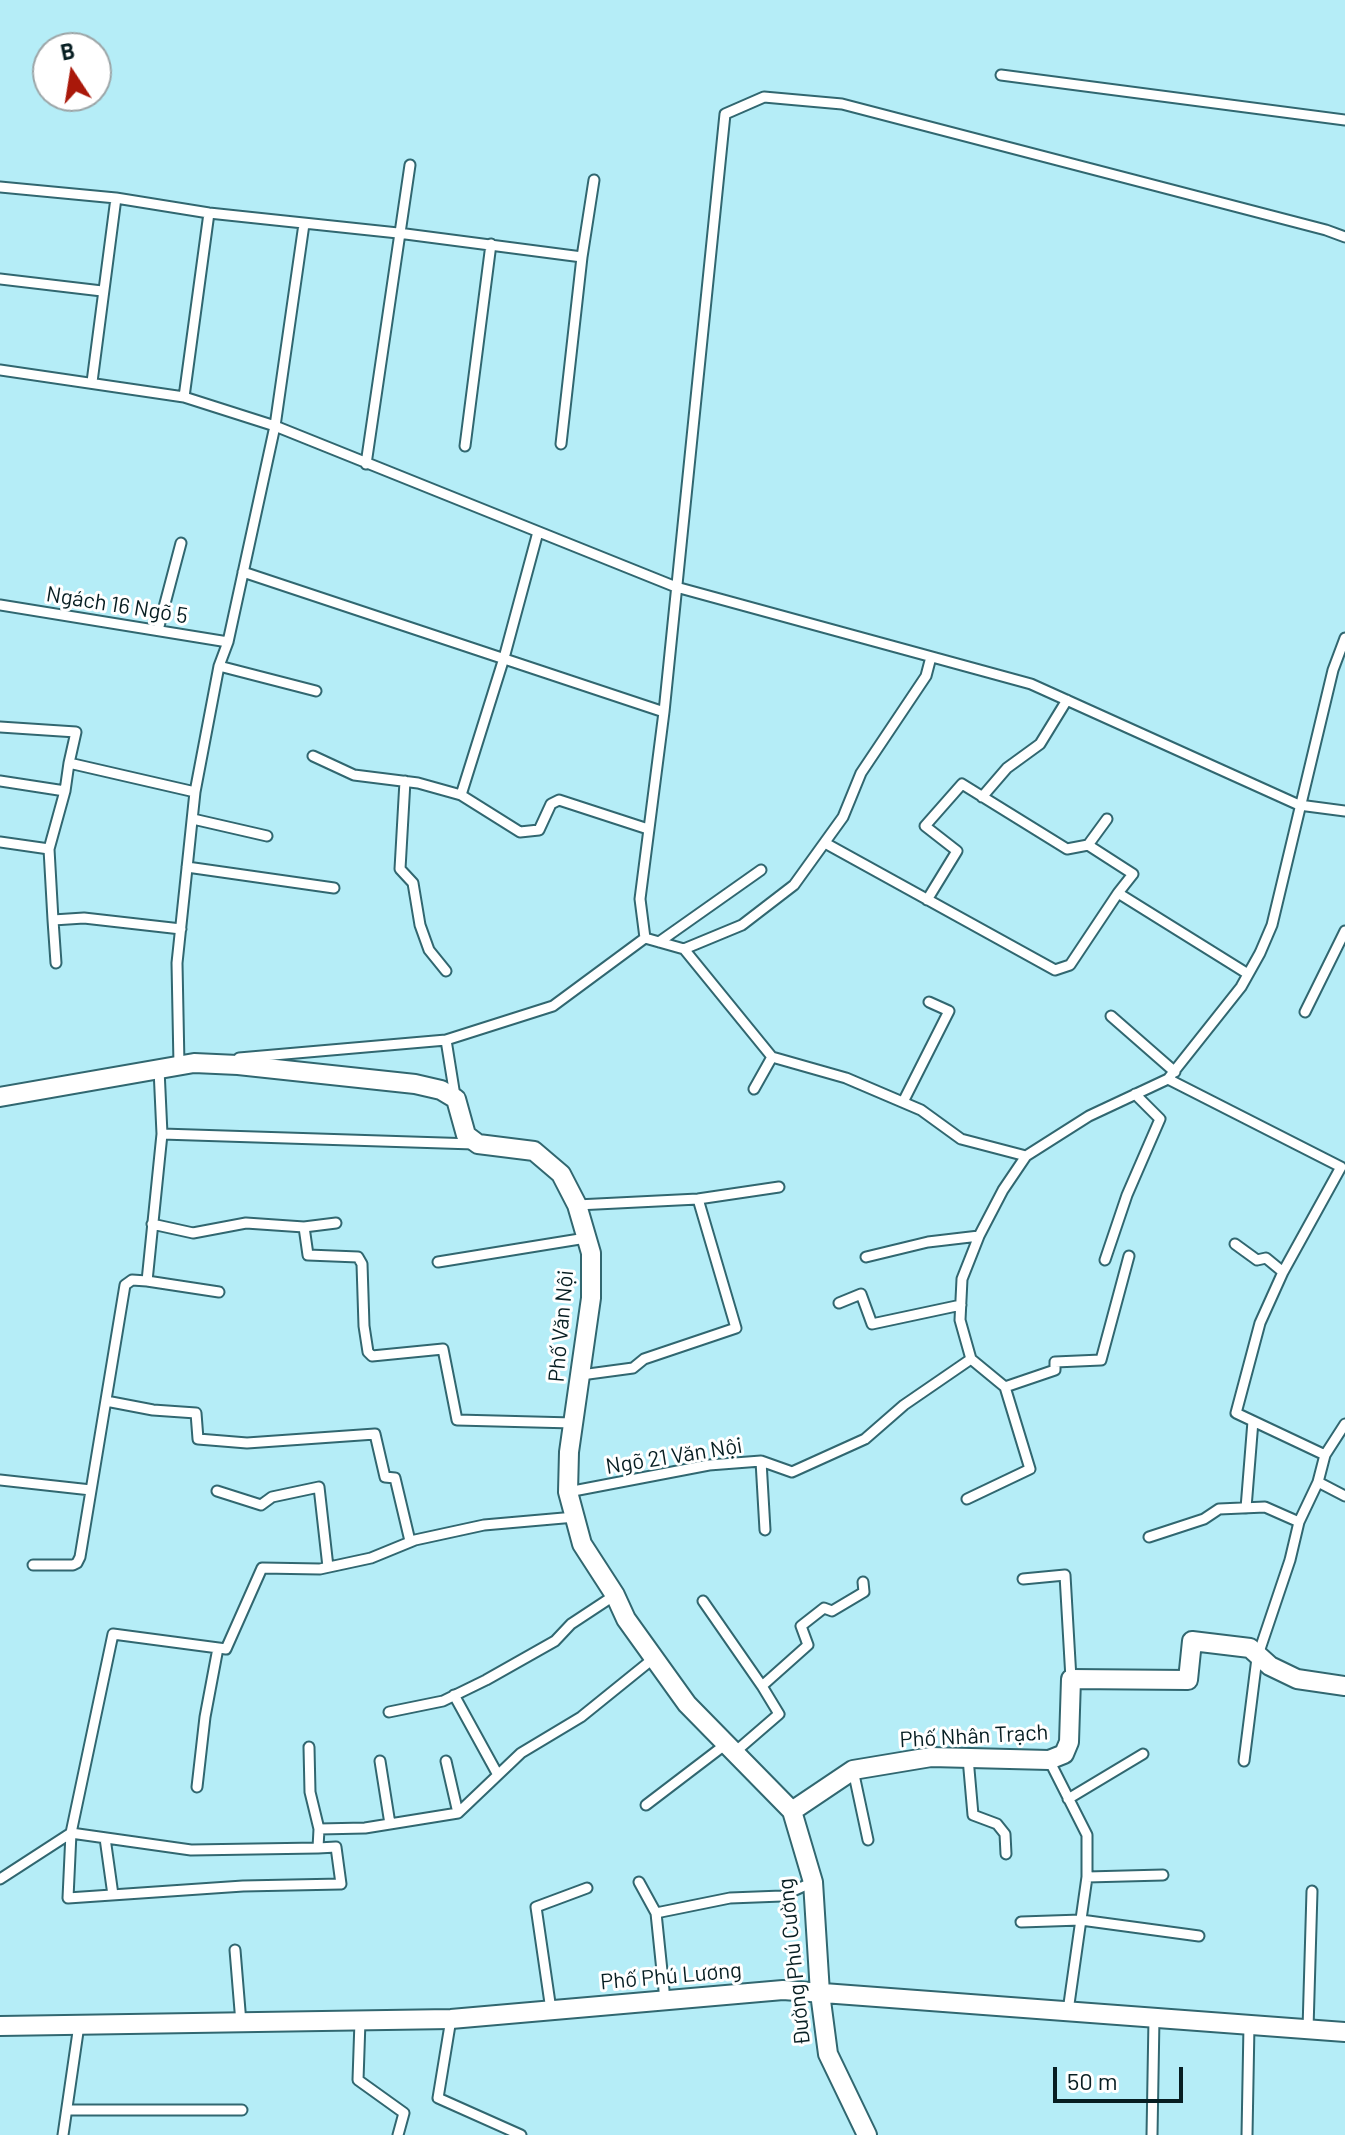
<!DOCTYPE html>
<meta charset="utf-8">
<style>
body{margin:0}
#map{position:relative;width:1345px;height:2135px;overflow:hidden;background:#b5edf7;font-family:Barlow,sans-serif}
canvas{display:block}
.north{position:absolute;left:32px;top:32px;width:80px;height:80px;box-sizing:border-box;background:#fff;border:2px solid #9ca5a7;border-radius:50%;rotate:348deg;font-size:22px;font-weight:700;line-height:32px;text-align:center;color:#071e22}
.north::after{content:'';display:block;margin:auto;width:28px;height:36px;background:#a9180a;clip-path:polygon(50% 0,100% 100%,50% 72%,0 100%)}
.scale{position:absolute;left:1053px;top:2067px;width:130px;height:36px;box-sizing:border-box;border:4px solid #071e22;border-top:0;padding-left:10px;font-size:24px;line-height:28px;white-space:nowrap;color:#071e22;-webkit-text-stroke:6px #fff;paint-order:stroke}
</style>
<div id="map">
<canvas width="1345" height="2135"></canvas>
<div class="north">B</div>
<div class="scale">50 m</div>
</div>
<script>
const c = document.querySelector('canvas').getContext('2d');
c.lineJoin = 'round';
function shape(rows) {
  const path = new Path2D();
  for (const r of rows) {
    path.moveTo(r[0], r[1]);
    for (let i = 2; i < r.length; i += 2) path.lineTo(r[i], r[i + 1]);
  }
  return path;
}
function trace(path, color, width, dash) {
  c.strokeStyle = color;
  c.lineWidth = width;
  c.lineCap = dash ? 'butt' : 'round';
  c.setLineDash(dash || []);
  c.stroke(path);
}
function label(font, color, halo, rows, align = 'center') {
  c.font = font + ' Barlow,sans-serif';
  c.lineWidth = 6;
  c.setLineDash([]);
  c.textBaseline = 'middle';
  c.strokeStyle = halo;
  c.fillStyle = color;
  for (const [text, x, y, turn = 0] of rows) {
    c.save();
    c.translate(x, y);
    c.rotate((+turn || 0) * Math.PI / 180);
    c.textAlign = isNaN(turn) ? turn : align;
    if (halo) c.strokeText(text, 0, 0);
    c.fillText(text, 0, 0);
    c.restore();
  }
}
const service = shape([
 [1001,75,1345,120],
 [0,187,116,198,209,213,398,233,582,257],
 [0,279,102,291],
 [0,370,184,397,275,426,676,587,1031,684,1299,805,1345,811],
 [92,382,116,198],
 [184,397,209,213],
 [561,444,582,257,594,180],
 [465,446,491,244],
 [366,464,410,165],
 [243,572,664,712],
 [0,605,228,642],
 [158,630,181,543],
 [219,666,316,691],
 [0,727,76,732,69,763],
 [313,756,354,775,418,783,461,795,520,832,539,830,551,804,559,800,648,829],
 [0,781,65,791],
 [405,781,400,869,413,883,420,925,429,950,446,971],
 [461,795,504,658,538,532],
 [982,797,1007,768,1040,744,1067,700],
 [193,819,267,836],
 [0,842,49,849],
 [825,843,1055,970,1070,965,1118,893],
 [1088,845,1133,874,1118,893,1248,974],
 [187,867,334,888],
 [927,900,957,851,925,826,962,784,1067,849,1088,845,1107,819],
 [53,920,56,963],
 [181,929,84,918,53,920,49,849,65,791,69,763,195,792],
 [645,938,684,949,772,1057,846,1078,921,1110,961,1139,1026,1156],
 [659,942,761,870],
 [684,949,742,925,794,885,843,817,861,773,926,676,931,657],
 [1305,1012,1345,931],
 [1111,1016,1175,1072],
 [446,1040,455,1096],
 [239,1058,446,1040,553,1006,645,938,640,899,664,712,725,114,764,97,842,104,1326,230,1345,237],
 [179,1065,177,963,195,792,219,666,228,642,275,426,304,224],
 [1168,1079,1341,1167,1283,1272,1260,1323,1236,1413,1325,1455],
 [754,1089,772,1057],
 [903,1102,949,1011,929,1002],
 [162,1134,474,1144],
 [577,1205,698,1199,779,1187],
 [152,1224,193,1233,246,1223,304,1227,336,1223],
 [304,1227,308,1255,358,1257,362,1264,364,1326,368,1352,372,1356,443,1349,457,1420,573,1423],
 [1235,1244,1257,1260,1266,1258,1283,1272],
 [866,1257,928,1242,979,1236],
 [1105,1260,1127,1195,1160,1119,1135,1094],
 [438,1262,586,1238],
 [147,1281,219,1292],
 [839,1303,861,1294,872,1324,961,1305],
 [971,1359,960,1320,962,1279,979,1236,1003,1190,1026,1156,1089,1116,1168,1079,1241,987,1260,953,1272,925,1333,670,1345,638],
 [581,1375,633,1368,644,1359,736,1328,698,1199],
 [106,1401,153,1410,196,1413,198,1439,247,1443,375,1434,385,1477,395,1478,410,1541],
 [761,1461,765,1530],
 [0,1480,91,1490],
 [1318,1482,1345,1496],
 [217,1491,261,1505,272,1497,319,1487,328,1567],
 [568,1492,709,1465,761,1461,792,1472,865,1439,904,1405,971,1359,1005,1387,1055,1370,1055,1362,1101,1360,1129,1256],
 [967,1499,1030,1469,1005,1387],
 [1246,1508,1253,1421],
 [1149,1537,1204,1519,1219,1509,1265,1507,1299,1522,1318,1482,1325,1455,1345,1424],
 [33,1565,73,1565,77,1563,80,1557,125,1285,132,1280,147,1281,162,1134,159,1069],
 [1023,1579,1065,1575,1071,1679],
 [703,1601,762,1686],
 [454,1695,498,1775],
 [389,1712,443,1701,486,1680,555,1641,571,1624,615,1595],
 [309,1747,310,1792,319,1829,365,1828,458,1813,521,1753,581,1717,654,1658],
 [735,1752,779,1714,762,1686,808,1645,801,1626,824,1608,832,1611,864,1592,863,1582],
 [968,1758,973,1815,997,1824,1005,1834,1006,1854],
 [1049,1760,1087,1835,1087,1877,1068,2011],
 [380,1761,390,1824],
 [446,1761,458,1813],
 [1244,1761,1257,1658,1290,1560,1299,1522],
 [853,1770,868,1840],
 [197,1787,205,1717,218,1648],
 [1068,1799,1143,1754],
 [646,1805,726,1744],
 [105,1838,113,1895],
 [318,1848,336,1847,341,1884,243,1886,68,1898,71,1833,113,1634,226,1649,262,1568,320,1569,371,1558,415,1540,484,1525,575,1517],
 [1087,1877,1163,1875],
 [0,1879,71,1833,191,1850,318,1848,319,1829],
 [639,1882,656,1913,730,1898,782,1896,813,1882],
 [656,1913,665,2000],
 [1021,1922,1081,1920,1199,1936],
 [235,1950,241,2023],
 [551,2010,536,1907,587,1888],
 [451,2019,438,2098,521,2135],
 [360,2021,358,2080,404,2113,398,2135],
 [1308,2029,1312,1891],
 [68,2110,242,2110],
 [63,2135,79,2025],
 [1152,2135,1154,2018],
 [1247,2135,1249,2025]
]);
const minor = shape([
 [0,1097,194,1063,238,1065,415,1084,441,1090,456,1099,466,1135,478,1144,534,1151,561,1174,577,1205,591,1253,591,1298,569,1452,568,1492,582,1544,615,1595,626,1619,687,1704,792,1811,813,1882,820,1993,828,2054,867,2135],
 [792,1811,853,1770,931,1757,1049,1760,1064,1754,1069,1742,1071,1679,1188,1680,1192,1641,1250,1648,1270,1666,1297,1679,1345,1686],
 [0,2026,451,2019,783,1990,1345,2032]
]);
trace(service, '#316770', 13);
trace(minor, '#316770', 22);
trace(service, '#fff', 9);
trace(minor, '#fff', 18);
label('22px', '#071e22', '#fff', [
 ["Ngách 16 Ngõ 5",117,605,9],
 ["Phố Văn Nội",561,1326,-85],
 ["Ngõ 21 Văn Nội",674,1456,-9],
 ["Phố Nhân Trạch",974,1736,-3],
 ["Đường Phú Cường",794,1962,-96],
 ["Phố Phú Lương",671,1976,-5]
]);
</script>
